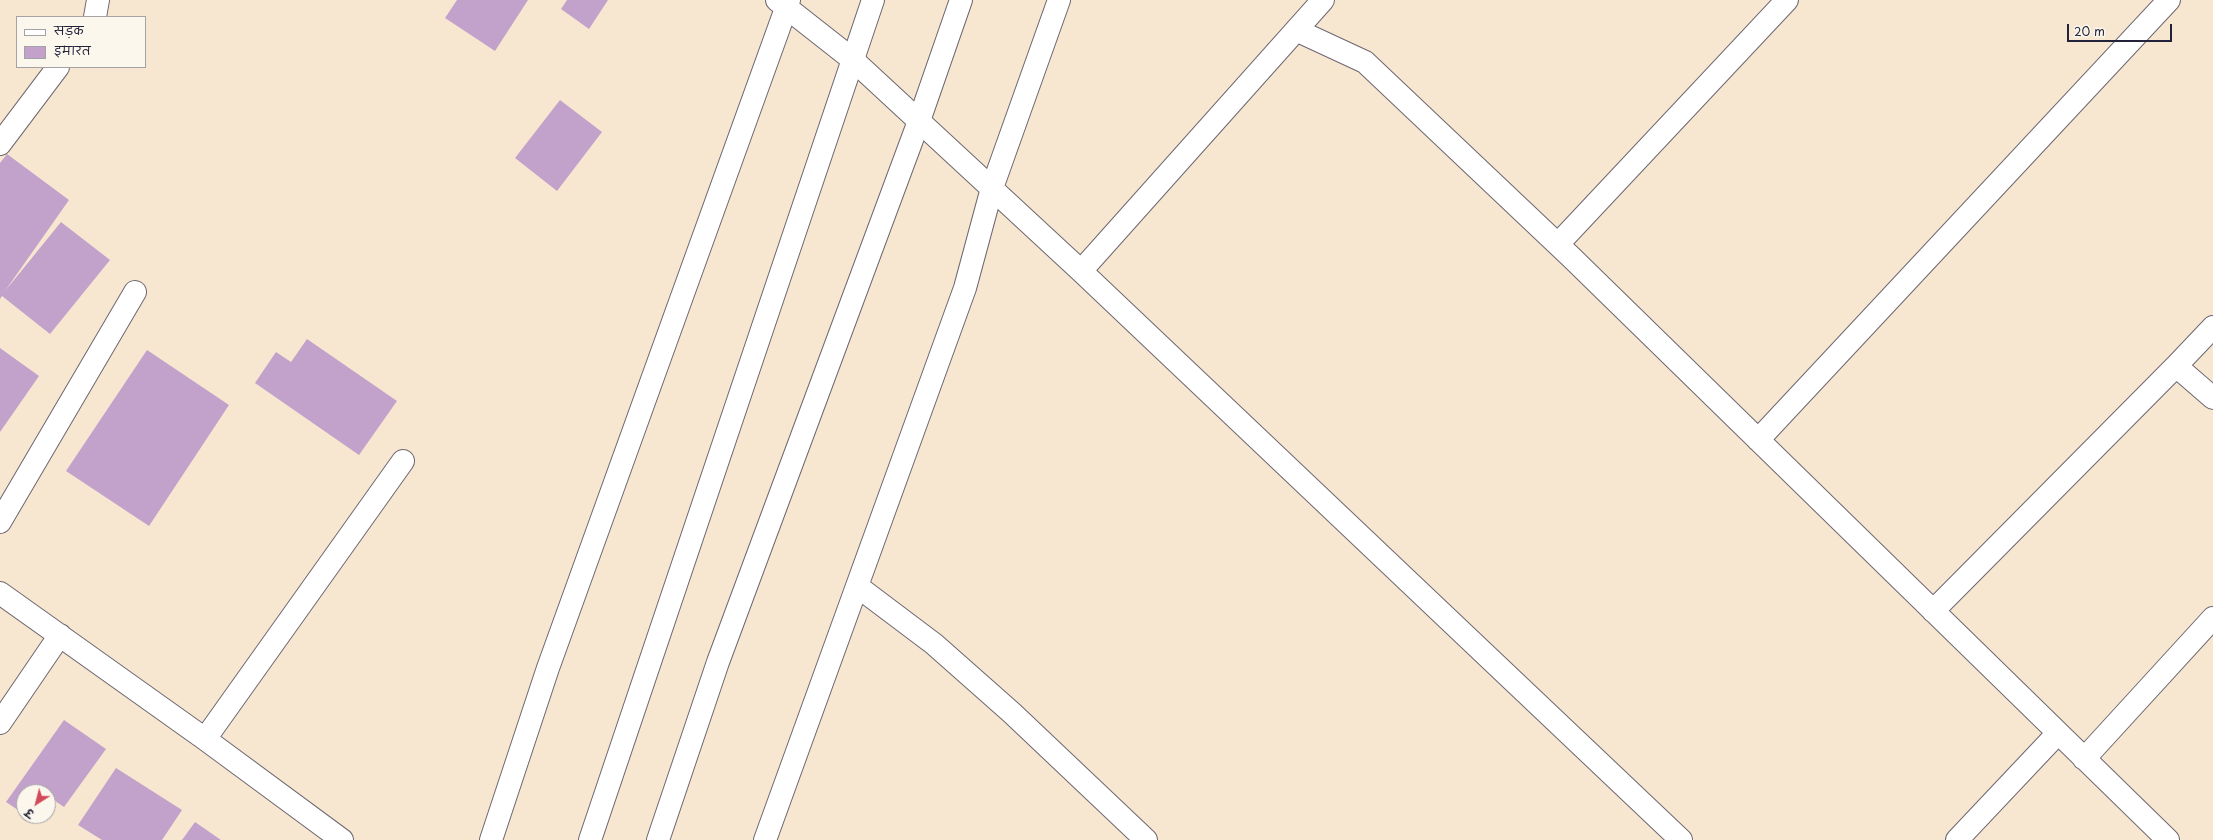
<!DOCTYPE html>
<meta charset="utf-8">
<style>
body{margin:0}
#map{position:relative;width:2213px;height:840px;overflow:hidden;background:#f7e7d1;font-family:"Playpen Sans","Playpen Sans Deva",sans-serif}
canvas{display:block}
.legend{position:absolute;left:16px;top:16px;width:130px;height:52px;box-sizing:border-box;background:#fbf7ec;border:1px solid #a4a2a5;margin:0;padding:5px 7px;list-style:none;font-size:12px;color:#22223b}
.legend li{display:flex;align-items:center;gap:8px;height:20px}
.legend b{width:20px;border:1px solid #a4a2a5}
.north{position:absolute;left:16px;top:784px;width:40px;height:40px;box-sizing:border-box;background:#fbf7ec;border:1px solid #a4a2a5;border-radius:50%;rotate:216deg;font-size:11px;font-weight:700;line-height:16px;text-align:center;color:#22223b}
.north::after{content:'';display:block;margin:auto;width:14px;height:18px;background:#d1495b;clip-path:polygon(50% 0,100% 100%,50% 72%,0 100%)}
.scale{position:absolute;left:2067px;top:24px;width:105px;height:18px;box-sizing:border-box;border:2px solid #22223b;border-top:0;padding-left:5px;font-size:12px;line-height:14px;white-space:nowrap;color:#22223b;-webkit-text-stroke:3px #fbf7ec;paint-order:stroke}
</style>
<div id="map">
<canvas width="2213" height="840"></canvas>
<ul class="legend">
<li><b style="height:5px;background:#fff"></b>सड़क</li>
<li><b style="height:11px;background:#c2a2cb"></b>इमारत</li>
</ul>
<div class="north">उ</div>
<div class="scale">20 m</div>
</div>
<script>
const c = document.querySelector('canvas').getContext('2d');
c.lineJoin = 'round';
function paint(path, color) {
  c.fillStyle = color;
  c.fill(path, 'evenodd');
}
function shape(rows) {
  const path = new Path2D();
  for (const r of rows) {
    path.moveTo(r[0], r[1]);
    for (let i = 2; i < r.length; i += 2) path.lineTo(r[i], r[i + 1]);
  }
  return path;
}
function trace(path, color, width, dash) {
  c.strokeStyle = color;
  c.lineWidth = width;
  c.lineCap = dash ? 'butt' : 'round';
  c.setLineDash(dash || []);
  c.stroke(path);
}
paint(shape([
 [457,0,528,0,495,51,445,18],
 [567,0,608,0,589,29,561,9],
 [560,100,602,132,557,191,515,158],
 [7,154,69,200,5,291,61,222,110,260,50,334,2,296,0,299,0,163],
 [307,339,397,401,359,455,255,383,276,352,291,362],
 [0,348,39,376,0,432],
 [147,350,229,405,149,526,66,471],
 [64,720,106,749,64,807,48,796,48,792,24,792,24,814,6,802],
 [116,768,182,810,162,840,102,840,78,825],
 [195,822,221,840,182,840]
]), '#c2a2cb');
const street = shape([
 [777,0,852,59,1081,271,1681,840],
 [95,17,98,0],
 [1296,30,1365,62,1571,257,2168,840],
 [0,144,58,67],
 [1558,244,1787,0],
 [1081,271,1323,0],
 [2176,366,2213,327],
 [1758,440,2169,0],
 [0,522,135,292],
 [857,586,934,644,1012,713,1146,840],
 [0,593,205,739,342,840],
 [1933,611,2176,366,2213,398],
 [0,723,60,635],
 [205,739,403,461],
 [2084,759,2213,618],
 [491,840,548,668,789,0],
 [765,840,965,288,992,188,1059,0],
 [1957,840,2058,733]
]);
const secondary = shape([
 [590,840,873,0],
 [658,840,718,662,919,121,961,0]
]);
trace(street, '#6d6770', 24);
trace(secondary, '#6d6770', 24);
trace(street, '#fff', 22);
trace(secondary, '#fff', 22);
</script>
